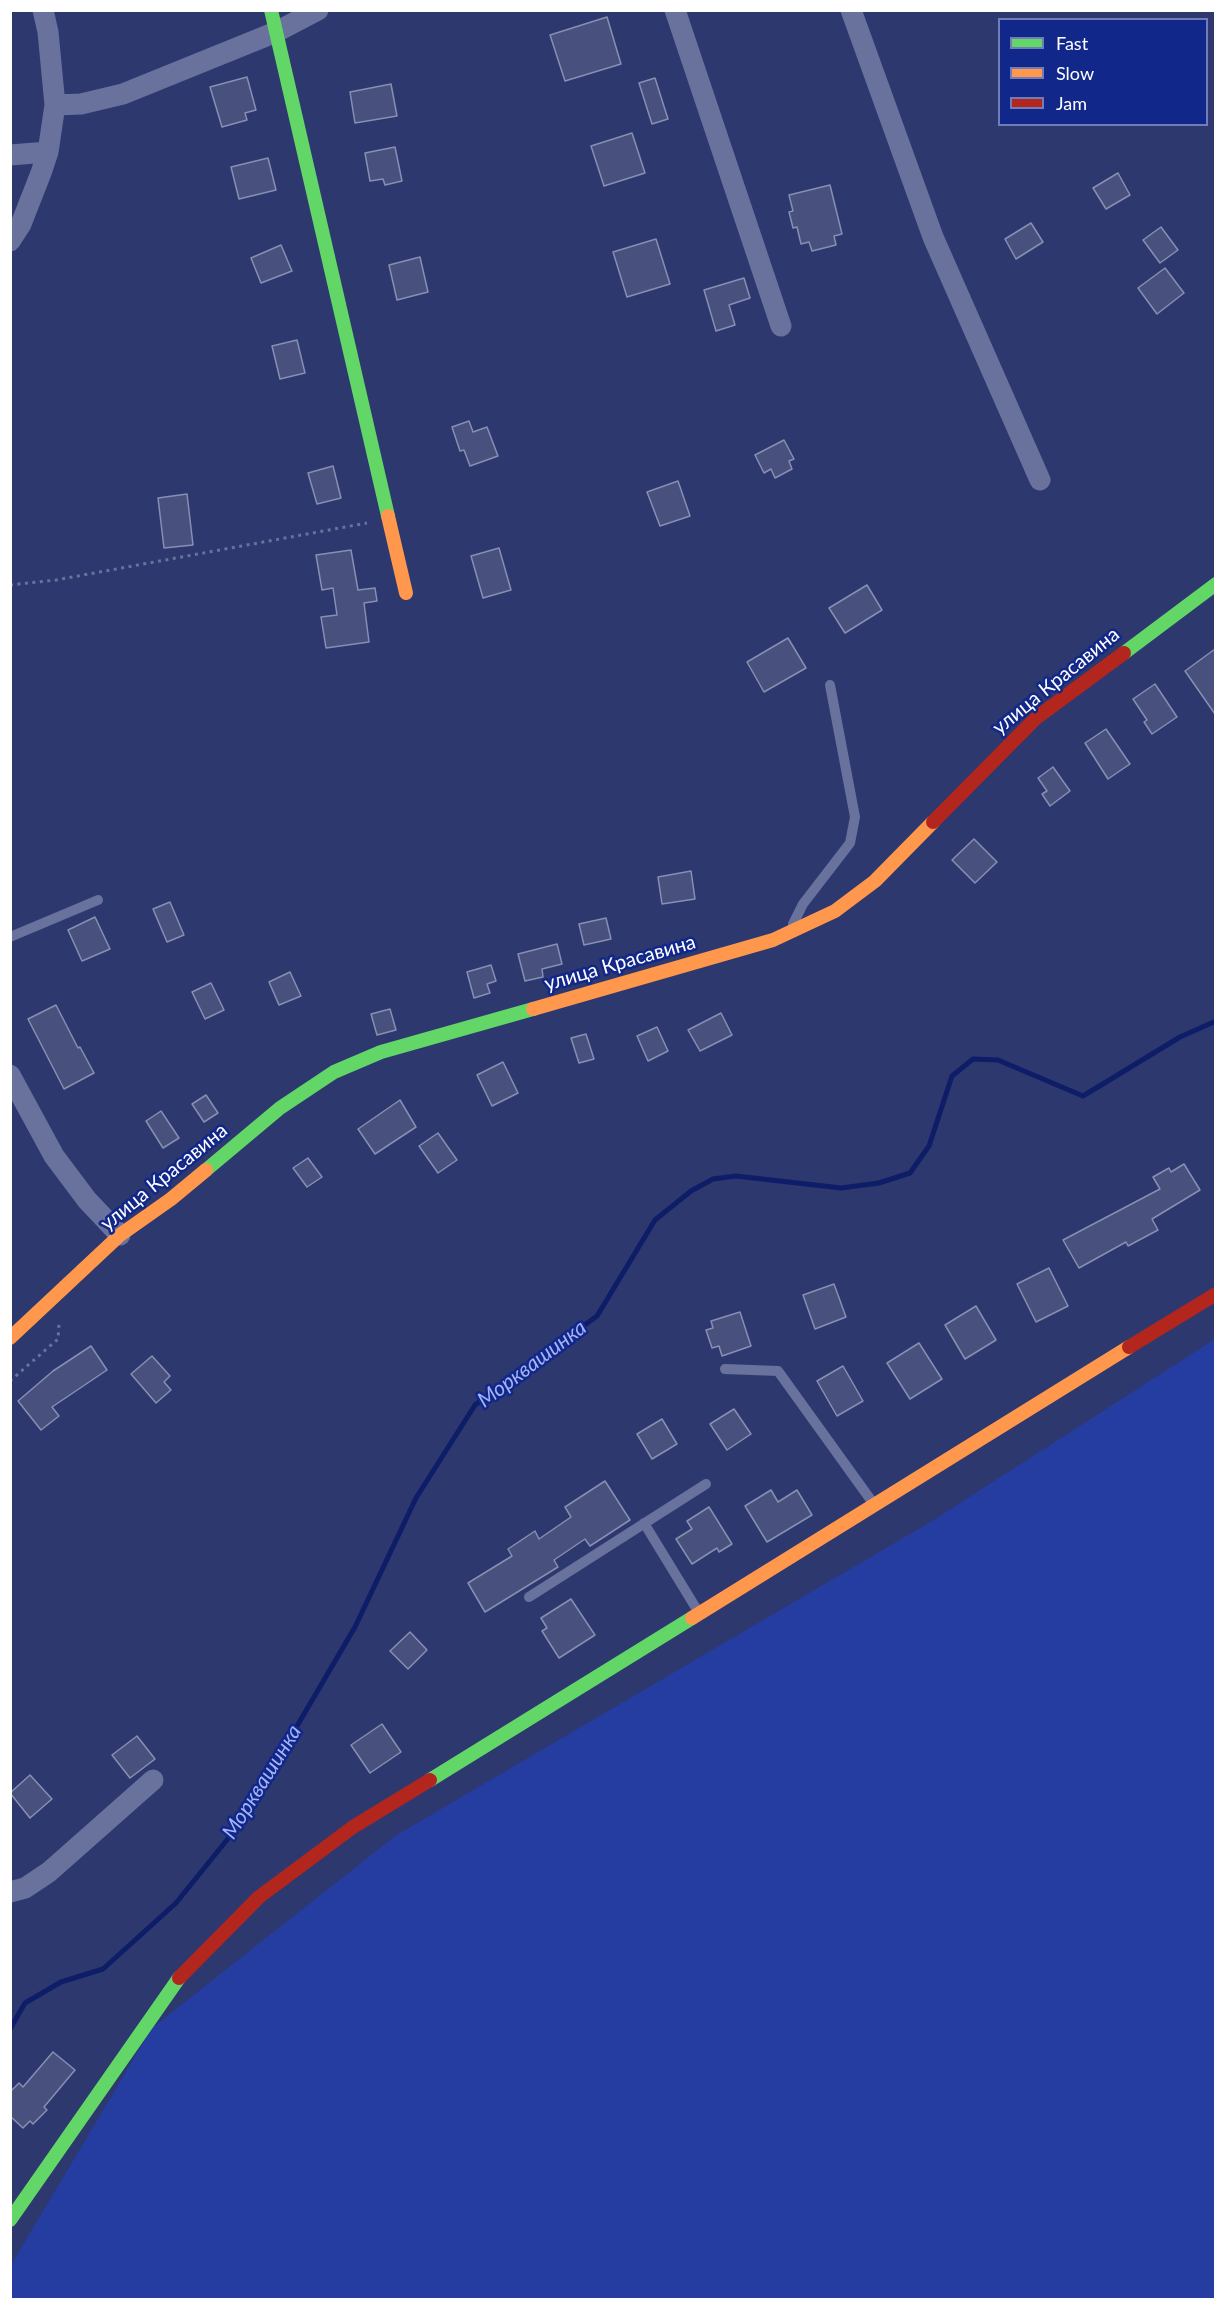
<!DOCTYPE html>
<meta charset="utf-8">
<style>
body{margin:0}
#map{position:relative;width:1226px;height:2310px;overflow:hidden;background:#2d386f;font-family:Lato,sans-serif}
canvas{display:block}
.frame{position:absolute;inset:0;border:12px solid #fff;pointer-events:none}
.legend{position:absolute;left:998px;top:18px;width:210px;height:108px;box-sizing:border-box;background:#12278a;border:2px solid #717db9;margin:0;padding:8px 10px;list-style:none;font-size:18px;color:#fff}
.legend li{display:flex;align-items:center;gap:12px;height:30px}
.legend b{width:30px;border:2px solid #717db9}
</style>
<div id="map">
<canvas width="1226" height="2310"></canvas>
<div class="frame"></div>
<ul class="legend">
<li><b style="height:8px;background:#63d668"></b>Fast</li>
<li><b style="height:8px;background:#ff974d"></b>Slow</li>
<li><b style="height:8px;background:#b3261e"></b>Jam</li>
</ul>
</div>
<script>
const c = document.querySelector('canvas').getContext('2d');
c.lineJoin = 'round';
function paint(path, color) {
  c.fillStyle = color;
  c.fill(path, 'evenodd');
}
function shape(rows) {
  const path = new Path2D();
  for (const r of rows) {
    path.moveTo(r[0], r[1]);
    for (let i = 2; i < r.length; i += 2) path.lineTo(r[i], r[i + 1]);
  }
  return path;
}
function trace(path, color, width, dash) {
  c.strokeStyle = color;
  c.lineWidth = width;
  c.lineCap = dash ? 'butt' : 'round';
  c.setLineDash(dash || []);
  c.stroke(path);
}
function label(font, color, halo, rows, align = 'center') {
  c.font = font + ' Lato,sans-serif';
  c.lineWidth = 5;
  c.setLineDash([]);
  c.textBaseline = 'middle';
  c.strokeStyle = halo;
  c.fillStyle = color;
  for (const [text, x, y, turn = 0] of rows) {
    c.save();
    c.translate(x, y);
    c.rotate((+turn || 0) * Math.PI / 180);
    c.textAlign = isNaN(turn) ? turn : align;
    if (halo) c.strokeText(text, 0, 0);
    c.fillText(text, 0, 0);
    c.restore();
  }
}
paint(shape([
 [1215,1339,1215,2299,11,2300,11,2265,152,2028,395,1836,932,1521]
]), '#253ca1');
trace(shape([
 [10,2029,25,2003,61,1982,103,1969,176,1903,239,1825,355,1627,416,1498,475,1405,597,1316,655,1220,691,1191,713,1179,736,1176,841,1188,879,1183,910,1173,929,1146,952,1076,973,1059,998,1060,1083,1096,1180,1037,1216,1021]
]), '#0e1d67', 5);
const building = shape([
 [607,17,621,64,565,81,550,35,607,17],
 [247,77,256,110,245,113,247,120,222,127,210,87,247,77],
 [655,78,668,119,652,124,639,83,655,78],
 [391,84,397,116,355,123,350,92,391,84],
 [632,133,645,173,604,186,591,146,632,133],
 [395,147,402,181,385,185,383,179,370,181,365,153,395,147],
 [268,158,276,190,239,199,231,167,268,158],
 [1118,173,1130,195,1106,209,1093,188,1118,173],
 [830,185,842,234,834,236,836,245,812,251,809,242,801,244,797,227,793,228,789,212,793,211,789,195,830,185],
 [1031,223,1043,242,1016,259,1005,239,1031,223],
 [1161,227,1178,250,1160,263,1143,240,1161,227],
 [656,239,670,284,627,297,613,252,656,239],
 [281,245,292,271,261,283,251,258,281,245],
 [420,257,428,292,397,300,389,265,420,257],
 [1165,268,1184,293,1157,314,1138,288,1165,268],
 [744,278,750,298,729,305,735,325,716,331,704,290,744,278],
 [297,340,305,373,280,379,272,346,297,340],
 [469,421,473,432,487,427,498,456,470,466,464,450,460,451,452,427,469,421],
 [784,440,794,459,789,461,792,469,775,478,771,469,764,473,755,455,784,440],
 [333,466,341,498,317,504,308,473,333,466],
 [678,481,690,516,660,526,647,492,678,481],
 [187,494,193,545,164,548,158,498,187,494],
 [499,548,511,590,483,598,471,556,499,548],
 [351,550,358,590,375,588,377,601,364,603,369,642,326,648,321,617,337,615,333,588,322,590,316,555,351,550],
 [867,585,882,610,845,633,829,608,867,585],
 [788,638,806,668,764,692,747,662,788,638],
 [1215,649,1215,714,1185,671,1215,649],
 [1155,684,1177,717,1152,734,1144,722,1147,720,1133,699,1155,684],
 [1106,729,1130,764,1108,779,1085,743,1106,729],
 [1053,767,1070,791,1050,806,1042,794,1047,791,1038,778,1053,767],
 [974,839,997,862,975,883,952,860,974,839],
 [691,871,695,899,662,904,658,877,691,871],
 [170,902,184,935,167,942,153,909,170,902],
 [95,917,110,949,82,961,68,930,95,917],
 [606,918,611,939,584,945,579,924,606,918],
 [557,944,562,964,542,969,543,977,525,981,518,954,557,944],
 [491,965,496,981,487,984,490,993,474,998,467,972,491,965],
 [290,972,301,996,279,1005,269,982,290,972],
 [211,983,224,1010,205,1019,192,992,211,983],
 [56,1005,78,1048,80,1047,94,1073,64,1089,28,1019,56,1005],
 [390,1009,396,1030,377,1035,371,1014,390,1009],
 [721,1013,732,1035,700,1051,688,1030,721,1013],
 [657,1027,668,1051,648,1061,637,1036,657,1027],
 [586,1034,594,1059,579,1063,571,1038,586,1034],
 [503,1062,518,1093,492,1106,477,1075,503,1062],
 [206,1095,218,1113,204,1122,192,1104,206,1095],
 [400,1100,416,1127,375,1154,358,1129,400,1100],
 [161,1111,179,1138,163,1148,146,1121,161,1111],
 [438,1133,457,1160,438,1173,419,1146,438,1133],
 [308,1158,322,1177,307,1187,293,1168,308,1158],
 [1184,1164,1200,1190,1152,1219,1158,1230,1128,1246,1126,1242,1079,1268,1063,1240,1160,1189,1153,1177,1169,1168,1171,1172,1184,1164],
 [1049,1268,1068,1306,1036,1322,1017,1284,1049,1268],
 [834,1284,846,1317,815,1329,803,1295,834,1284],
 [976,1306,996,1340,965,1359,945,1325,976,1306],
 [740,1312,751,1346,722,1356,719,1346,712,1348,706,1330,713,1328,711,1321,740,1312],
 [919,1343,942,1379,910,1399,887,1363,919,1343],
 [91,1346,107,1370,52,1407,59,1416,41,1430,18,1401,53,1371,91,1346],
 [152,1356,170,1376,164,1382,171,1390,156,1403,131,1374,152,1356],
 [843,1366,863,1401,837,1416,817,1381,843,1366],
 [734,1409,751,1434,727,1450,710,1424,734,1409],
 [662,1419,677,1444,652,1459,637,1434,662,1419],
 [605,1481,630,1520,590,1546,585,1539,554,1560,558,1567,485,1612,468,1583,512,1556,508,1549,535,1531,539,1539,571,1517,565,1507,605,1481],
 [771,1490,778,1502,797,1490,812,1515,767,1542,745,1506,771,1490],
 [709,1507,732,1544,719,1552,717,1548,692,1564,676,1539,692,1529,687,1521,709,1507],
 [571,1599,595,1635,559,1658,542,1631,547,1628,541,1618,571,1599],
 [410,1632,427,1650,408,1669,390,1651,410,1632],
 [382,1724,401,1752,370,1773,351,1745,382,1724],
 [137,1736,155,1759,130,1778,112,1755,137,1736],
 [30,1775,52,1799,30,1818,10,1793,30,1775],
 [53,2052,75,2070,44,2107,47,2110,33,2124,30,2121,23,2128,10,2116,10,2092,19,2083,23,2087,53,2052]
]);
paint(building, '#48517d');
trace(building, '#888fb2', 1.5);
trace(shape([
 [10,585,56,580,367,523],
 [10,1381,58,1339,59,1324]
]), '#69729c', 3, [3, 4.5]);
trace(shape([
 [793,924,803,904,850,843,855,817,830,685],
 [10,937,98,900],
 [725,1369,778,1371,873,1503],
 [644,1523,699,1613],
 [529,1597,706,1484]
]), '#69729c', 10);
trace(shape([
 [675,10,781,326],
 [851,10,933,237,1040,480],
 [55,105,81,104,123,94,276,32,318,10],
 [10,155,48,152],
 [10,241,21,224,41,173,48,152,55,105,48,32,43,10],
 [10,1075,54,1156,87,1200,120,1235],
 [10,1892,25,1888,49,1872,153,1780]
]), '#69729c', 21);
trace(shape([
 [271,10,388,516],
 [1124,653,1216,584],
 [206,1170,280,1108,334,1072,381,1052,533,1009],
 [430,1780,692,1618],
 [10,2220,179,1978]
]), '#63d668', 14);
trace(shape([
 [388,516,406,593],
 [533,1009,773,940,835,911,875,881,933,822],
 [10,1338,120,1235,171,1199,206,1170],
 [692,1618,1129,1347]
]), '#ff974d', 14);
trace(shape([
 [933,822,1036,718,1124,653],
 [1129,1347,1216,1294],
 [179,1978,259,1897,353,1827,430,1780]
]), '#b3261e', 14);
label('20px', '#fff', '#12278a', [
 ["улица Красавина",1056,681,-39],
 ["улица Красавина",620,963,-16],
 ["улица Красавина",164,1177,-39]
]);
label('italic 21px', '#a4b4f8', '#12278a', [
 ["Морквашинка",532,1364,-37],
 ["Морквашинка",262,1782,-58]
]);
</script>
